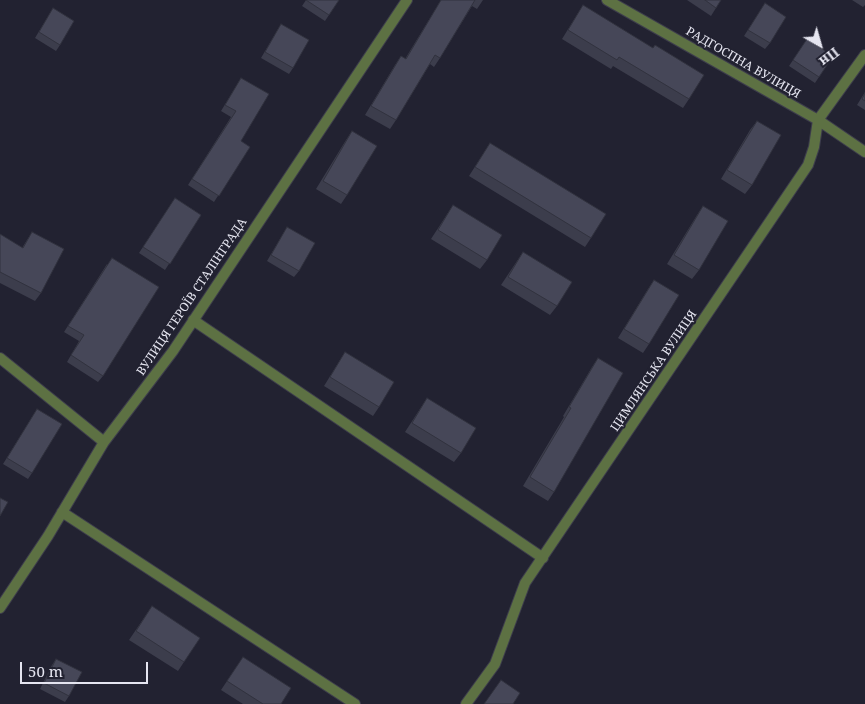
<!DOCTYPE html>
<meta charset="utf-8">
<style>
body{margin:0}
#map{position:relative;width:865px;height:704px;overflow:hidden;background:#222231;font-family:"Noto Serif",serif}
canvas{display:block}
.north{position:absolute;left:795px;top:20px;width:50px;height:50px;-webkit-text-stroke:4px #222231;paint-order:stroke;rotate:142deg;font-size:14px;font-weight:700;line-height:20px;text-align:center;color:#e5e5f0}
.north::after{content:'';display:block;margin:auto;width:18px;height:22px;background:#e5e5f0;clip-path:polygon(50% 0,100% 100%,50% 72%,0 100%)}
.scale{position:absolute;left:20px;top:662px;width:128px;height:22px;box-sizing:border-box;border:2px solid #e5e5f0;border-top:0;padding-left:6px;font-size:15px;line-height:18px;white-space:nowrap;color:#e5e5f0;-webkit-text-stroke:4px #222231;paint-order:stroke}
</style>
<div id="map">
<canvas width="865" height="704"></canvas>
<div class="north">Пн</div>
<div class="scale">50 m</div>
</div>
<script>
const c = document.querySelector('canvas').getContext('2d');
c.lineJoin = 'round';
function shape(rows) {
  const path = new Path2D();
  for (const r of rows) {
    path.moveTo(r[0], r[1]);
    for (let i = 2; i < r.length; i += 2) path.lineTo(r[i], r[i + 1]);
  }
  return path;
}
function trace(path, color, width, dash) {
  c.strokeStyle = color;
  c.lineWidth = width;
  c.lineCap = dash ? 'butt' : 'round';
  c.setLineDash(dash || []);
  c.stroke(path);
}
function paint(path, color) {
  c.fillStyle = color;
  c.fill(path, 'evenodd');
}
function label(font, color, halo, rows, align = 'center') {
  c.font = font + ' "Noto Serif",serif';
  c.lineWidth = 4;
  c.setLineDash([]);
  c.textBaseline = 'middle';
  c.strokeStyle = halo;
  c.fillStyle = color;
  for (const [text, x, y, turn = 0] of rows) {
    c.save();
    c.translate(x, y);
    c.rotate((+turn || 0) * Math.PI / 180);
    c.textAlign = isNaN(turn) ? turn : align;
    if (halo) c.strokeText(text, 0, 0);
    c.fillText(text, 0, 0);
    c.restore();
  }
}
const minor = shape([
 [607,0,818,120,865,152],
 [193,320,543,558],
 [0,358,104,442],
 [62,512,355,704],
 [0,608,48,536,104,442,173,351,407,0],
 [466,704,495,664,525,583,808,165,814,147,818,120,865,55]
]);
trace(minor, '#3d3d4c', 12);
trace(minor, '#5d7143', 10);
paint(shape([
 [306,0,339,0,325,21,302,6],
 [441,0,483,0,477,9,472,6,440,58,434,67,430,64,396,120,390,129,365,115,395,65,401,56,405,59],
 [687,0,721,0,711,16],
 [852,0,865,0,865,5,863,7],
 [765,3,770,43,765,49,744,36],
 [583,5,689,99,683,108,613,66,611,69,562,39],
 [53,8,60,45,56,51,35,38],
 [281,24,293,68,289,74,261,58],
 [807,39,833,56,815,83,789,66],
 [241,78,241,141,250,147,214,202,188,185,231,117,221,111],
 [865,92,865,110,857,105],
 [757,121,752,185,745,194,721,179,750,130],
 [352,131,347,195,341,204,316,189,346,140],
 [490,143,591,238,585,247,469,176],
 [175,198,201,215,165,270,139,253],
 [453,205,487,260,480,269,431,239],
 [703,206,699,270,692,279,667,264,697,215],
 [287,227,299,271,294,277,267,261],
 [32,232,41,293,35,301,0,283,0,234,22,248],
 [523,252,557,306,550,315,501,285],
 [107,264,103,376,98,382,67,362,79,341,64,332],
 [654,280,649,344,643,353,618,338,648,289],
 [345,352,379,407,373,416,324,386],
 [598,358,554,492,548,501,523,486,564,417,563,416,592,367],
 [427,398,461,453,454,462,405,432],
 [37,409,32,473,28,479,3,464],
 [152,606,184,662,178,671,129,640],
 [56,659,69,696,65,702,40,689,52,665],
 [237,666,281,704,243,704,221,690]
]), '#3c3d4c');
const building = shape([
 [306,0,339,0,329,15,306,0],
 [441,0,475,0,440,58,435,55,396,120,371,106,401,56,406,59,441,0],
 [705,0,721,0,716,8,705,0],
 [765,3,786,17,770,43,748,30,765,3],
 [583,5,653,48,655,45,704,75,689,99,619,57,617,60,568,30,583,5],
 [53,8,74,21,60,45,39,32,53,8],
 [281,24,309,40,293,68,265,52,281,24],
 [807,39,833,56,819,77,793,60,807,39],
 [241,78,269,94,241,141,250,147,219,196,192,179,236,111,225,105,241,78],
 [865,93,865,101,862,99,865,93],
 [757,121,781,135,752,185,727,170,757,121],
 [352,131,377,146,347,195,323,181,352,131],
 [490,143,606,214,591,238,475,167,490,143],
 [175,198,201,215,170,264,143,247,175,198],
 [453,205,502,235,487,260,438,230,453,205],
 [703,206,728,221,699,270,674,255,703,206],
 [287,227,315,243,299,271,271,255,287,227],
 [32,232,64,249,41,293,0,272,0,234,23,248,32,232],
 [523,252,572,282,557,306,508,277,523,252],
 [112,258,159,287,103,376,71,355,84,335,68,326,112,258],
 [654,280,679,295,649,344,624,329,654,280],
 [345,352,394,382,379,407,330,377,345,352],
 [598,358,623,373,554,492,530,477,571,408,569,407,598,358],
 [427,398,476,428,461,453,412,423,427,398],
 [37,409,62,424,32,473,7,458,37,409],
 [0,498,8,502,0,516,0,498],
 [152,606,200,638,184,662,136,631,152,606],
 [243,657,291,688,281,704,263,704,227,681,243,657],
 [56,659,82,672,69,696,44,683,56,659],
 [501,680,520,693,513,704,484,704,501,680]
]);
paint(building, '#464758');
trace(building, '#31323e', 1);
label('12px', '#e5e5f0', '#222231', [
 ["РАДГОСПНА ВУЛИЦЯ",743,63,30],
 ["ВУЛИЦЯ ГЕРОЇВ СТАЛІНГРАДА",192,297,-56],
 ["ЦИМЛЯНСЬКА ВУЛИЦЯ",654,371,-56]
]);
</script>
